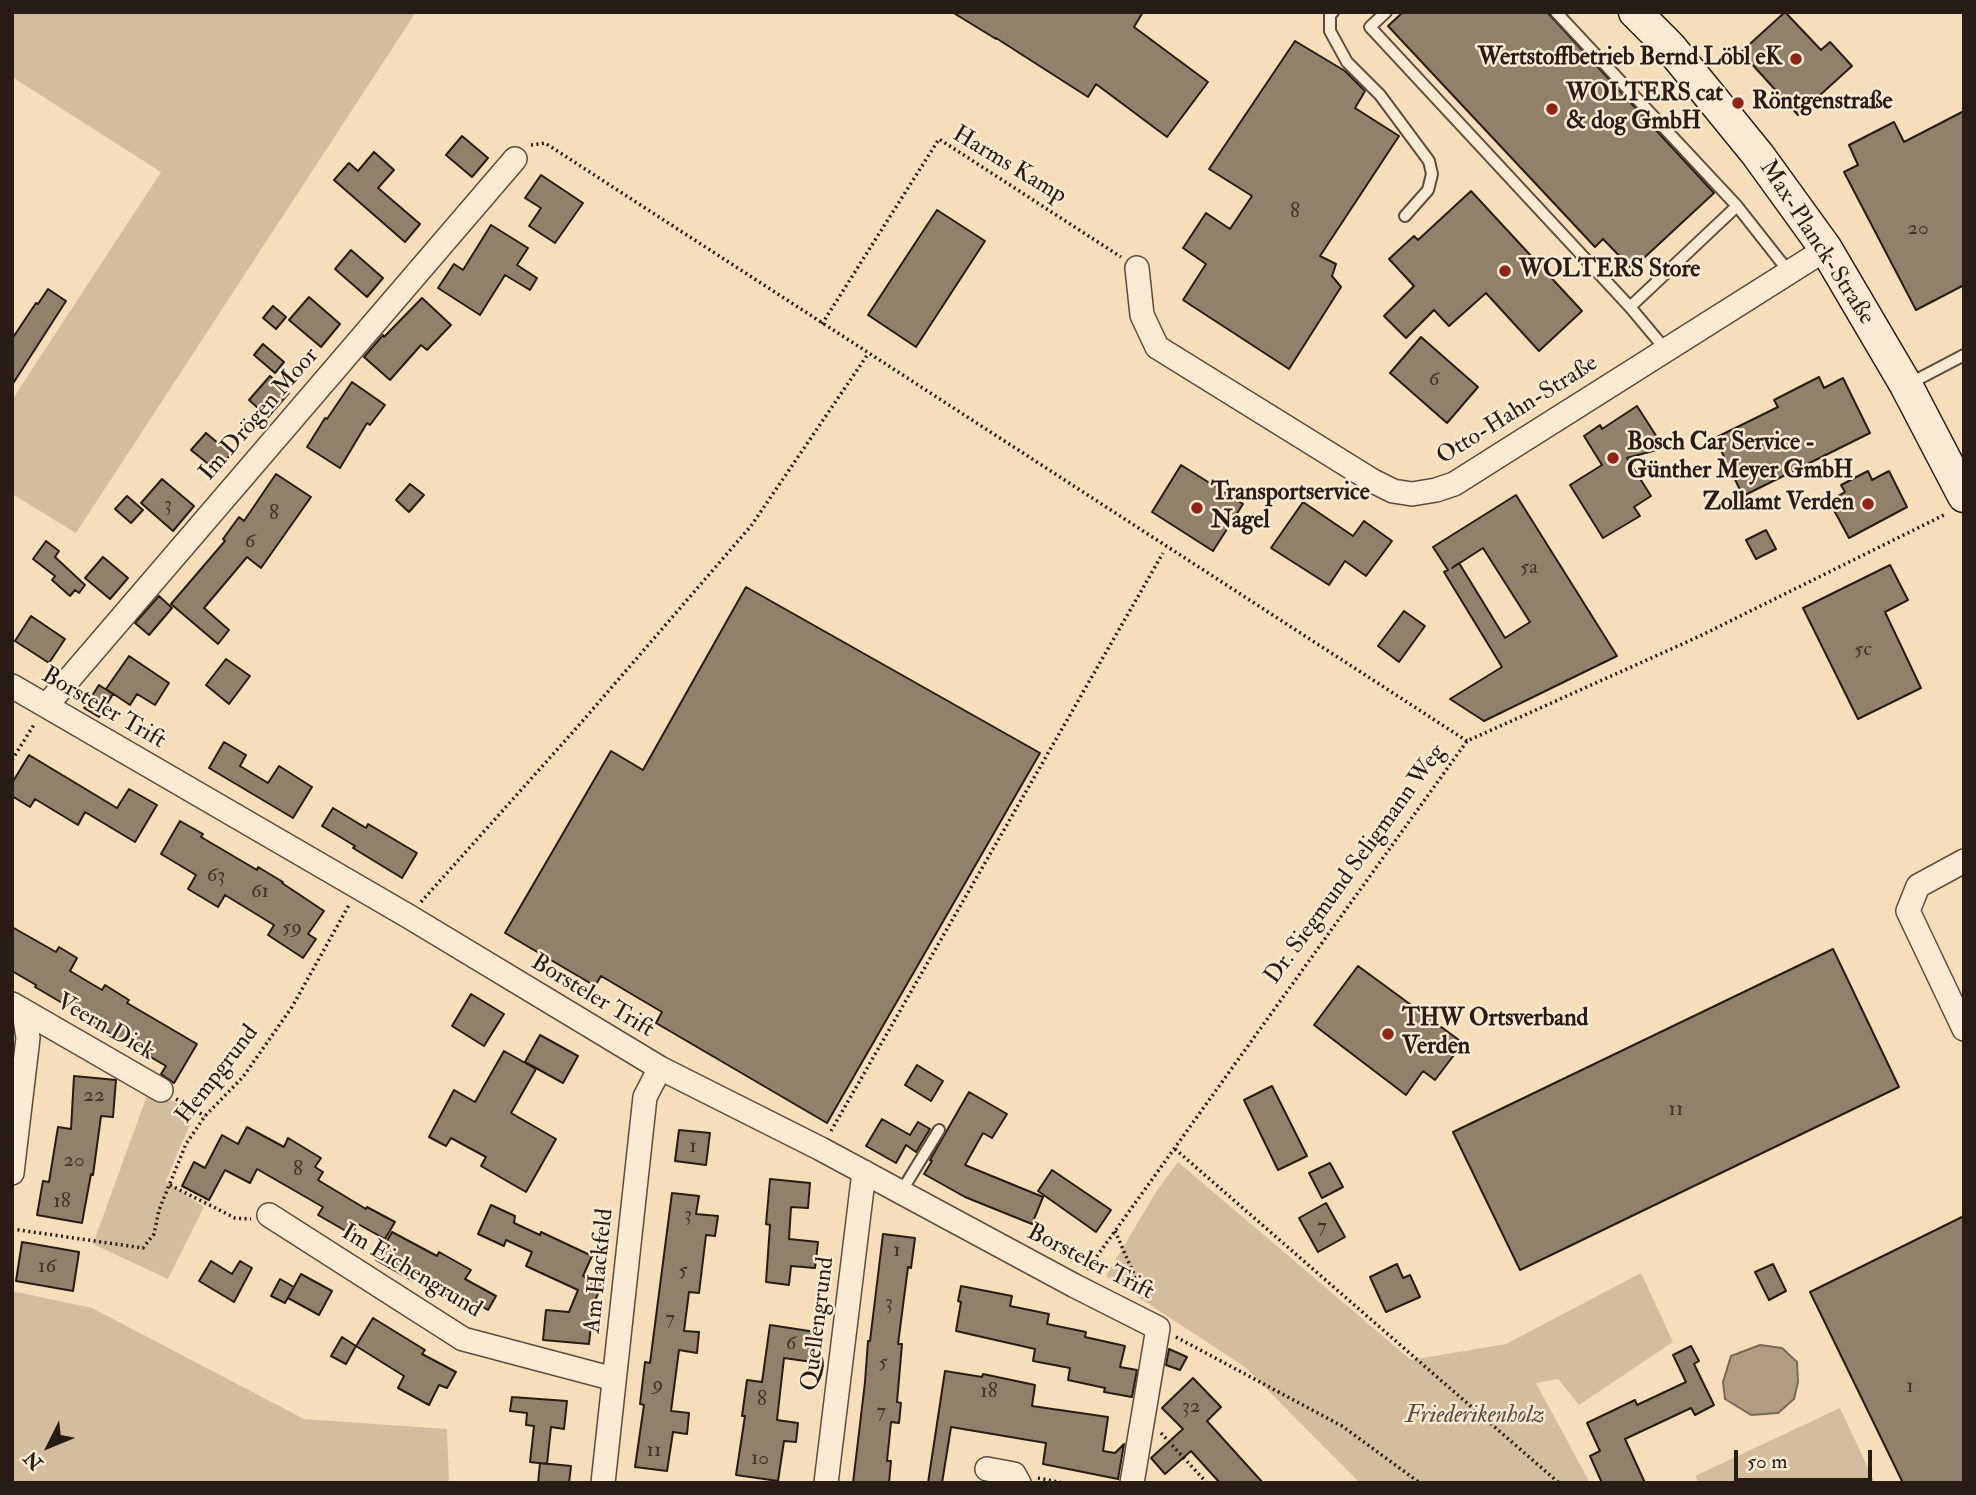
<!DOCTYPE html>
<meta charset="utf-8">
<style>
body{margin:0}
#map{position:relative;width:1976px;height:1495px;overflow:hidden;background:#f7debb;font-family:"IM FELL Double Pica",serif}
canvas{display:block}
.frame{position:absolute;inset:0;border:14px solid #271b13;pointer-events:none}
.north{position:absolute;left:14px;top:1411px;width:70px;height:70px;-webkit-text-stroke:5px #faead3;paint-order:stroke;rotate:227deg;font-size:19px;font-weight:700;line-height:28px;text-align:center;color:#271b13}
.north::after{content:'';display:block;margin:auto;width:24px;height:32px;background:#271b13;clip-path:polygon(50% 0,100% 100%,50% 72%,0 100%)}
.scale{position:absolute;left:1734px;top:1450px;width:138px;height:32px;box-sizing:border-box;border:4px solid #271b13;border-top:0;padding-left:9px;font-size:21px;line-height:24px;white-space:nowrap;color:#271b13;-webkit-text-stroke:5px #faead3;paint-order:stroke}
</style>
<div id="map">
<canvas width="1976" height="1495"></canvas>
<div class="frame"></div>
<div class="north">N</div>
<div class="scale">50 m</div>
</div>
<script>
const c = document.querySelector('canvas').getContext('2d');
c.lineJoin = 'round';
function paint(path, color) {
  c.fillStyle = color;
  c.fill(path, 'evenodd');
}
function shape(rows) {
  const path = new Path2D();
  for (const r of rows) {
    path.moveTo(r[0], r[1]);
    for (let i = 2; i < r.length; i += 2) path.lineTo(r[i], r[i + 1]);
  }
  return path;
}
function trace(path, color, width, dash) {
  c.strokeStyle = color;
  c.lineWidth = width;
  c.lineCap = dash ? 'butt' : 'round';
  c.setLineDash(dash || []);
  c.stroke(path);
}
function label(font, color, halo, rows, align = 'center') {
  c.font = font + ' "IM FELL Double Pica",serif';
  c.lineWidth = 5;
  c.setLineDash([]);
  c.textBaseline = 'middle';
  c.strokeStyle = halo;
  c.fillStyle = color;
  for (const [text, x, y, turn = 0] of rows) {
    c.save();
    c.translate(x, y);
    c.rotate((+turn || 0) * Math.PI / 180);
    c.textAlign = isNaN(turn) ? turn : align;
    if (halo) c.strokeText(text, 0, 0);
    c.fillText(text, 0, 0);
    c.restore();
  }
}
paint(shape([
 [12,12,416,12,76,533,12,494,12,400,161,172,12,77],
 [149,1090,195,1112,166,1181,204,1207,168,1279,93,1244],
 [1178,1162,1411,1360,1506,1344,1641,1273,1673,1342,1579,1405,1558,1379,1536,1383,1590,1483,1360,1483,1245,1367,1106,1276,1156,1192],
 [12,1291,92,1308,304,1419,447,1429,449,1483,12,1483],
 [1840,1408,1875,1483,1699,1483,1695,1476]
]), '#d4bd9e');
const water = shape([
 [1760,1345,1782,1348,1797,1362,1798,1382,1794,1399,1778,1413,1751,1415,1725,1399,1723,1382,1731,1356,1760,1345]
]);
paint(water, '#b09c82');
trace(water, '#796856', 2);
const building = shape([
 [952,12,1143,12,1134,27,1208,82,1167,137,1096,84,1088,97,996,38,996,39,952,12],
 [1403,12,1547,12,1714,193,1632,269,1603,239,1595,247,1388,26,1403,12],
 [1785,12,1821,50,1830,42,1852,66,1798,115,1741,52,1785,12],
 [1295,41,1345,71,1365,91,1355,108,1399,136,1320,256,1336,264,1332,276,1341,287,1289,369,1183,300,1206,264,1183,248,1206,213,1230,229,1252,196,1209,169,1295,41],
 [1964,111,1964,285,1916,310,1844,172,1858,165,1849,145,1894,122,1904,142,1964,111],
 [462,136,488,158,472,177,446,155,462,136],
 [374,152,394,170,378,188,420,224,405,242,334,180,349,163,358,171,374,152],
 [541,175,583,203,555,243,529,226,541,208,525,198,541,175],
 [1471,191,1582,311,1539,351,1486,293,1449,326,1434,310,1406,338,1384,316,1414,286,1389,259,1414,236,1418,240,1471,191],
 [937,210,985,241,916,347,868,315,937,210],
 [491,225,528,248,517,265,537,278,530,290,505,275,480,315,438,288,454,264,463,270,491,225],
 [351,250,383,278,367,297,335,269,351,250],
 [48,289,66,301,12,385,12,339,36,303,38,304,48,289],
 [309,297,340,324,321,347,289,320,309,297],
 [422,298,451,325,427,350,421,345,390,380,364,357,383,335,384,337,422,298],
 [273,306,286,317,276,329,263,318,273,306],
 [1421,337,1478,387,1447,423,1390,373,1421,337],
 [263,344,284,362,275,373,254,355,263,344],
 [270,376,289,393,268,417,249,400,270,376],
 [1819,377,1824,388,1843,378,1870,433,1743,496,1715,438,1778,407,1774,400,1819,377],
 [352,382,385,405,370,425,367,423,340,468,307,447,325,418,327,419,352,382],
 [1637,406,1664,448,1627,458,1651,496,1634,507,1640,516,1603,538,1570,485,1602,465,1584,436,1600,425,1602,429,1637,406],
 [206,433,231,454,217,471,191,450,206,433],
 [1181,465,1243,504,1213,551,1152,512,1181,465],
 [1868,471,1872,480,1889,471,1907,507,1849,538,1829,501,1845,492,1841,485,1868,471],
 [276,474,311,497,261,568,247,557,204,608,229,630,218,644,171,604,225,541,223,539,239,517,244,521,276,474],
 [162,479,194,506,173,531,141,503,162,479],
 [410,484,424,495,409,512,396,500,410,484],
 [1516,495,1617,656,1484,721,1450,699,1502,667,1444,572,1448,570,1433,547,1516,495],
 [1483,548,1530,622,1505,638,1459,563,1452,568,1483,548],
 [127,496,143,510,131,523,115,509,127,496],
 [1303,502,1353,536,1364,521,1392,541,1366,576,1345,561,1329,585,1271,548,1303,502],
 [1766,530,1776,549,1756,559,1746,540,1766,530],
 [46,541,59,551,55,557,85,585,79,593,75,590,70,596,52,580,55,576,33,559,46,541],
 [103,557,128,578,110,599,85,578,103,557],
 [1890,565,1908,600,1885,612,1921,688,1858,719,1803,608,1890,565],
 [746,587,1040,753,827,1123,656,1023,662,1012,601,976,595,986,505,933,611,751,643,770,746,587],
 [159,596,172,608,149,635,135,623,159,596],
 [1404,611,1425,626,1399,662,1378,646,1404,611],
 [31,616,65,639,49,663,15,641,31,616],
 [129,656,169,683,155,705,137,694,130,705,106,689,129,656],
 [226,659,250,676,229,704,206,685,226,659],
 [99,685,113,694,99,717,84,708,99,685],
 [224,742,246,755,240,766,268,783,279,766,312,787,293,818,209,768,224,742],
 [29,755,117,808,129,789,157,805,135,842,85,812,78,825,35,799,30,807,12,796,12,783,29,755],
 [333,808,366,828,368,824,417,853,402,878,353,848,355,846,322,826,333,808],
 [180,821,203,834,201,837,257,870,258,867,283,882,282,883,324,911,308,934,316,939,303,958,268,935,274,925,225,895,218,907,188,889,196,875,161,854,180,821],
 [12,927,56,952,59,947,77,958,70,971,102,990,105,985,129,1000,127,1003,197,1044,174,1083,161,1074,166,1066,85,1019,86,1017,35,987,36,985,12,971,12,927],
 [1833,949,1899,1087,1520,1270,1453,1132,1833,949],
 [1358,966,1463,1043,1435,1080,1423,1071,1406,1095,1314,1025,1358,966],
 [471,994,504,1014,484,1046,452,1026,471,994],
 [540,1035,578,1056,563,1083,525,1062,540,1035],
 [504,1051,536,1069,511,1113,556,1139,526,1192,481,1166,486,1157,451,1138,446,1146,429,1137,454,1090,475,1102,504,1051],
 [917,1065,943,1081,931,1101,905,1085,917,1065],
 [74,1076,116,1080,113,1117,101,1116,93,1175,91,1174,82,1223,37,1215,43,1181,49,1182,58,1127,71,1129,74,1076],
 [1272,1086,1307,1156,1278,1170,1244,1100,1272,1086],
 [969,1092,1007,1114,992,1138,983,1133,965,1165,1043,1197,1032,1224,965,1197,924,1174,932,1161,930,1160,969,1092],
 [882,1119,910,1135,918,1122,930,1129,916,1152,906,1145,896,1163,866,1146,882,1119],
 [247,1127,284,1147,288,1138,321,1158,315,1167,323,1172,318,1180,366,1209,367,1207,395,1222,385,1239,358,1224,351,1234,318,1215,323,1207,257,1169,250,1183,225,1170,209,1200,182,1186,194,1162,205,1168,222,1135,238,1144,247,1127],
 [679,1130,710,1133,706,1165,675,1161,679,1130],
 [1330,1163,1343,1187,1322,1198,1309,1173,1330,1163],
 [1052,1170,1111,1210,1096,1232,1038,1191,1052,1170],
 [770,1179,810,1183,808,1208,791,1207,789,1239,818,1242,815,1268,791,1266,789,1285,766,1282,770,1225,766,1224,770,1179],
 [672,1193,699,1196,696,1214,718,1216,715,1236,706,1235,699,1293,689,1292,684,1331,699,1332,697,1353,679,1350,671,1411,689,1413,687,1434,673,1432,667,1471,635,1467,644,1405,640,1404,645,1362,650,1363,672,1193],
 [1326,1203,1345,1237,1318,1252,1299,1218,1326,1203],
 [491,1205,515,1216,514,1223,540,1235,541,1232,592,1256,583,1276,602,1283,593,1306,589,1344,543,1340,546,1310,569,1312,578,1290,526,1266,532,1252,506,1240,504,1246,478,1234,491,1205],
 [1964,1216,1964,1483,1903,1483,1810,1292,1964,1216],
 [392,1232,437,1256,439,1252,471,1270,465,1279,496,1296,488,1310,476,1303,472,1310,415,1278,413,1281,376,1260,392,1232],
 [883,1234,915,1238,911,1268,908,1267,898,1344,902,1344,897,1402,901,1403,899,1423,891,1422,887,1461,891,1461,889,1483,853,1483,865,1382,868,1341,870,1341,883,1234],
 [22,1242,79,1252,73,1291,16,1281,22,1242],
 [211,1261,232,1274,240,1261,252,1268,234,1302,199,1281,211,1261],
 [1397,1264,1403,1278,1410,1275,1420,1297,1386,1312,1370,1277,1397,1264],
 [1773,1264,1786,1291,1769,1300,1755,1272,1773,1264],
 [301,1274,332,1291,319,1315,288,1298,301,1274],
 [280,1279,294,1287,285,1303,271,1296,280,1279],
 [961,1286,1012,1296,1010,1306,1049,1314,1047,1324,1086,1332,1085,1337,1125,1346,1120,1367,1137,1370,1132,1397,1104,1392,1105,1388,1068,1380,1070,1368,1033,1361,1035,1349,956,1331,961,1302,958,1301,961,1286],
 [373,1318,425,1350,422,1354,456,1372,447,1388,439,1385,429,1405,398,1388,404,1376,356,1346,346,1364,331,1356,342,1337,356,1346,373,1318],
 [770,1325,816,1332,812,1362,784,1358,777,1420,798,1423,796,1442,784,1441,778,1481,736,1475,745,1416,742,1416,747,1380,762,1382,770,1325],
 [1691,1346,1699,1361,1694,1364,1714,1405,1695,1415,1691,1408,1625,1439,1645,1483,1602,1483,1590,1456,1600,1451,1587,1423,1635,1400,1637,1405,1686,1382,1673,1355,1691,1346],
 [1169,1349,1187,1357,1180,1370,1166,1365,1169,1349],
 [945,1371,982,1377,983,1374,1035,1385,1032,1406,1108,1417,1103,1451,1115,1453,1124,1444,1118,1479,1043,1464,1046,1443,951,1427,942,1483,928,1483,945,1371],
 [1193,1378,1221,1407,1207,1421,1263,1483,1220,1483,1191,1451,1165,1474,1151,1458,1183,1429,1162,1408,1193,1378],
 [512,1397,567,1401,564,1429,551,1427,547,1464,530,1462,534,1426,526,1425,527,1413,510,1411,512,1397],
 [540,1463,571,1466,569,1483,538,1483,540,1463]
]);
paint(building, '#93806a');
trace(building, '#271b13', 2);
const lane = shape([
 [1333,12,1330,15,1330,31,1347,62,1380,95,1429,161,1432,174,1428,190,1405,216],
 [1386,12,1370,27,1630,307],
 [1556,12,1737,206],
 [1666,350,1630,307,1737,206,1789,272],
 [1907,385,1964,355],
 [901,1192,939,1130]
]);
const street = shape([
 [1137,268,1142,315,1157,347,1373,481,1393,491,1412,494,1436,490,1454,484,1826,249],
 [12,686,408,916,660,1068,821,1149,1075,1286,1158,1328,1132,1483],
 [46,706,515,159],
 [1964,861,1918,886,1908,911,1964,1029],
 [12,1004,161,1090],
 [12,1173,28,1038,24,1011],
 [269,1215,463,1339,614,1379],
 [987,1469,1014,1474,1019,1483],
 [603,1483,645,1097,660,1068],
 [826,1483,864,1172]
]);
const secondary = shape([
 [1635,12,1670,47,1758,155,1826,249,1906,385,1964,496]
]);
trace(lane, '#5b4c3d', 14);
trace(street, '#5b4c3d', 26);
trace(secondary, '#271b13', 35);
trace(shape([
 [531,145,545,143,1467,741],
 [822,324,939,139,1121,257],
 [12,760,35,723],
 [421,902,580,724,751,526,868,354],
 [176,1099,205,1116],
 [831,1131,1163,553],
 [1175,1149,1559,1483],
 [170,1185,235,1218,251,1219],
 [12,1229,143,1248,154,1234,159,1210,186,1144,205,1116,243,1077,292,1007,349,905],
 [1115,1231,1144,1297],
 [1087,1270,1467,741,1700,636,1946,514],
 [1176,1337,1342,1426,1420,1483],
 [1161,1433,1207,1483],
 [1038,1478,1063,1483]
]), '#271b13', 3.5, [2, 3.5]);
trace(lane, '#faead3', 10);
trace(street, '#faead3', 23);
trace(secondary, '#faead3', 32);
for (const [x, y, r, color] of [
 [1796,59,7,"#8f2418"],
 [1738,103,7,"#8f2418"],
 [1552,109,7,"#8f2418"],
 [1505,271,7,"#8f2418"],
 [1613,458,7,"#8f2418"],
 [1868,504,7,"#8f2418"],
 [1197,508,7,"#8f2418"],
 [1388,1034,7,"#8f2418"]
]) {
  const dot = new Path2D();
  dot.arc(x, y, r, 0, 2 * Math.PI);
  c.fillStyle = color;
  c.fill(dot);
  trace(dot, '#faead3', 2.5);
}
label('21px', '#423429', null, [
 ["8",1295,212],
 ["20",1918,229],
 ["6",1434,380],
 ["3",168,505],
 ["8",274,514],
 ["6",250,542],
 ["5a",1529,568],
 ["5c",1863,650],
 ["63",216,876],
 ["61",260,892],
 ["59",292,928],
 ["22",94,1096],
 ["11",1676,1110],
 ["1",693,1147],
 ["20",74,1161],
 ["8",298,1170],
 ["18",62,1202],
 ["3",688,1215],
 ["7",1322,1227],
 ["1",897,1251],
 ["16",47,1267],
 ["5",683,1271],
 ["3",889,1303],
 ["7",670,1319],
 ["6",791,1344],
 ["5",883,1363],
 ["9",658,1385],
 ["1",1910,1387],
 ["18",989,1392],
 ["8",762,1400],
 ["32",1191,1407],
 ["7",881,1412],
 ["11",654,1451],
 ["10",760,1459]
]);
label('bold 24px', '#271b13', '#faead3', [
 ["Wertstoffbetrieb Bernd Löbl eK",1782,59,"right"],
 ["WOLTERS cat",1566,95],
 ["& dog GmbH",1566,123],
 ["Röntgenstraße",1752,103],
 ["WOLTERS Store",1519,271],
 ["Bosch Car Service -",1627,444],
 ["Günther Meyer GmbH",1627,472],
 ["Transportservice",1211,494],
 ["Nagel",1211,522],
 ["Zollamt Verden",1854,504,"right"],
 ["THW Ortsverband",1402,1020],
 ["Verden",1402,1048]
], 'left');
label('24px', '#271b13', '#faead3', [
 ["Harms Kamp",1009,166,31],
 ["Max-Planck-Straße",1816,243,57],
 ["Otto-Hahn-Straße",1518,411,-32],
 ["Im Drögen Moor",260,415,-49],
 ["Borsteler Trift",103,709,30],
 ["Dr. Siegmund Seligmann Weg",1356,865,-54],
 ["Borsteler Trift",592,997,31],
 ["Veern Diek",105,1028,30],
 ["Hempgrund",218,1075,-52],
 ["Borsteler Trift",1090,1263,27],
 ["Am Hackfeld",600,1271,-84],
 ["Im Eichengrund",411,1272,31],
 ["Quellengrund",819,1324,-83]
]);
label('italic 24px', '#5b4c3d', '#faead3', [
 ["Friederikenholz",1475,1417]
]);
</script>
